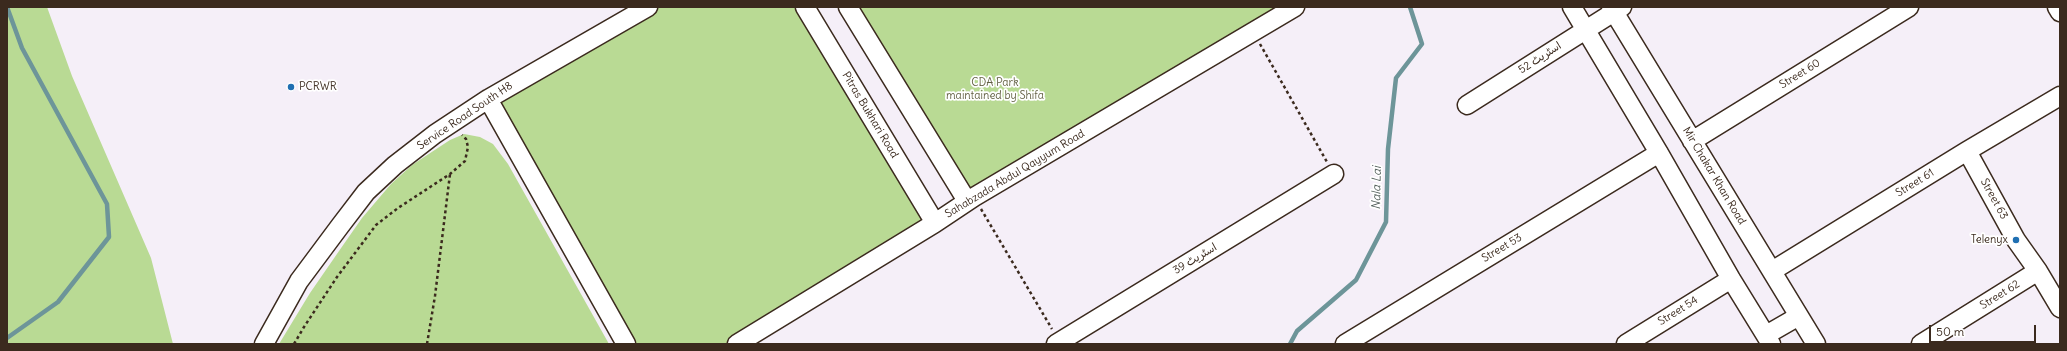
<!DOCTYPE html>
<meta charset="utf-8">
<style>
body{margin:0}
#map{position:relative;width:2067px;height:351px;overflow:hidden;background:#f5eff8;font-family:Delius,sans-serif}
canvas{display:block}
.frame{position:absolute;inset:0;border:8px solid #3b2a1e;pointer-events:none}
.scale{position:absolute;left:1929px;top:325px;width:107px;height:18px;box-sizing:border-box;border:2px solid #3b2a1e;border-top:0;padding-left:5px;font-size:12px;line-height:14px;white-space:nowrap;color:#3b2a1e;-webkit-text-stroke:3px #fff;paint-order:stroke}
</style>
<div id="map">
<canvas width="2067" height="351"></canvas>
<div class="frame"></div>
<div class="scale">50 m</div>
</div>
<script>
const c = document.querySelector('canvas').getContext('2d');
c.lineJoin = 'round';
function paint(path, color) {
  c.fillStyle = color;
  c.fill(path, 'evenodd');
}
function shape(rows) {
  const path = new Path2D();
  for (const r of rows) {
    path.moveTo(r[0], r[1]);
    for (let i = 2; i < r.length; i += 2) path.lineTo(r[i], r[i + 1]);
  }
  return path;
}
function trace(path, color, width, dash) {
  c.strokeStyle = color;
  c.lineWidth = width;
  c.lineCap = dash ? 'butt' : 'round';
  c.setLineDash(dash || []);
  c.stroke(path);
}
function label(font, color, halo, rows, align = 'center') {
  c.font = font + ' Delius,"Playpen Sans Arabic",sans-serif';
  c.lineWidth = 3.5;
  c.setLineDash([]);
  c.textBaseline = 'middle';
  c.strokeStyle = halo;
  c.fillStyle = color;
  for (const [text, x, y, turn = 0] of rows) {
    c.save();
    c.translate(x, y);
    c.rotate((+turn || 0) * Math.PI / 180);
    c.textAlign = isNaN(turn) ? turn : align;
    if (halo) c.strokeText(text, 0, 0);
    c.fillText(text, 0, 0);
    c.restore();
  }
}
paint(shape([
 [7,7,47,7,72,76,151,258,173,344,7,344],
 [648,7,805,7,935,223,737,344,626,344,488,99],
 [848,7,1294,7,967,201],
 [464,134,480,137,493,144,508,164,609,344,279,344,310,293,339,251,362,218,391,184,412,165,450,140]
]), '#b9da94');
trace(shape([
 [7,338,58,302,109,237,107,204,22,48,7,7],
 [1290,344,1297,331,1356,280,1386,222,1388,149,1396,78,1422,44,1410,7]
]), '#6d9599', 4.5);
const minor = shape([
 [805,7,935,223],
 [848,7,967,201],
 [1572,7,1659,153,1731,279,1771,344],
 [1611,7,1816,344],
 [2057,7,2060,12],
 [488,99,626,344],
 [1467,105,1622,7],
 [1692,141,1909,7],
 [1967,151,2016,240,2038,271,2060,308],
 [1772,271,1967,151,2060,96],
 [1766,335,1799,316],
 [264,344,299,281,340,226,366,192,395,165,435,134,488,99,648,7],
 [737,344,935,223,974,197,1295,7],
 [1056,344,1334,174],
 [1345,344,1659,153],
 [1626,344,1731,279],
 [1921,344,2038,271]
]);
trace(minor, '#3b2a1e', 21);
trace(shape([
 [1260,44,1327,162],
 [981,209,1052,329],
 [294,344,304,327,337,277,376,225,398,208,450,174,465,161,468,147,466,139,462,135],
 [427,344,435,296,450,174]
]), '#3b2a1e', 2.5, [3, 3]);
trace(minor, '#fff', 18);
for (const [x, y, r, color] of [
 [291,87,4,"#1f6fb2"],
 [2016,240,4,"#1f6fb2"]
]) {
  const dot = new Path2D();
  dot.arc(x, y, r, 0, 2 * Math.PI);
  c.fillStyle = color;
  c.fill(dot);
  trace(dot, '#fff', 1.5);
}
label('11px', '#3b2a1e', '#fff', [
 ["اسٹریٹ 52",1540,58,-33],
 ["Street 60",1800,74,-32],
 ["Pitras Bukhari Road",870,115,59],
 ["Service Road South H8",465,116,-34],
 ["Sahabzada Abdul Qayyum Road",1015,174,-31],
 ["Mir Chakar Khan Road",1714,176,59],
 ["Street 61",1915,183,-32],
 ["Street 63",1994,199,61],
 ["Street 53",1502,248,-31],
 ["اسٹریٹ 39",1195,259,-31],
 ["Street 62",2000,295,-32],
 ["Street 54",1678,311,-32]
]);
label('11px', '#615f41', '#fff', [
 ["CDA Park",995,83],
 ["maintained by Shifa",995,96]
]);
label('11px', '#3b2a1e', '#fff', [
 ["PCRWR",299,87],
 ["Telenyx",2008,240,"right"]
], 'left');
label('italic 12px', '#54605c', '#fff', [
 ["Nala Lai",1377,188,-89]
]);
</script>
